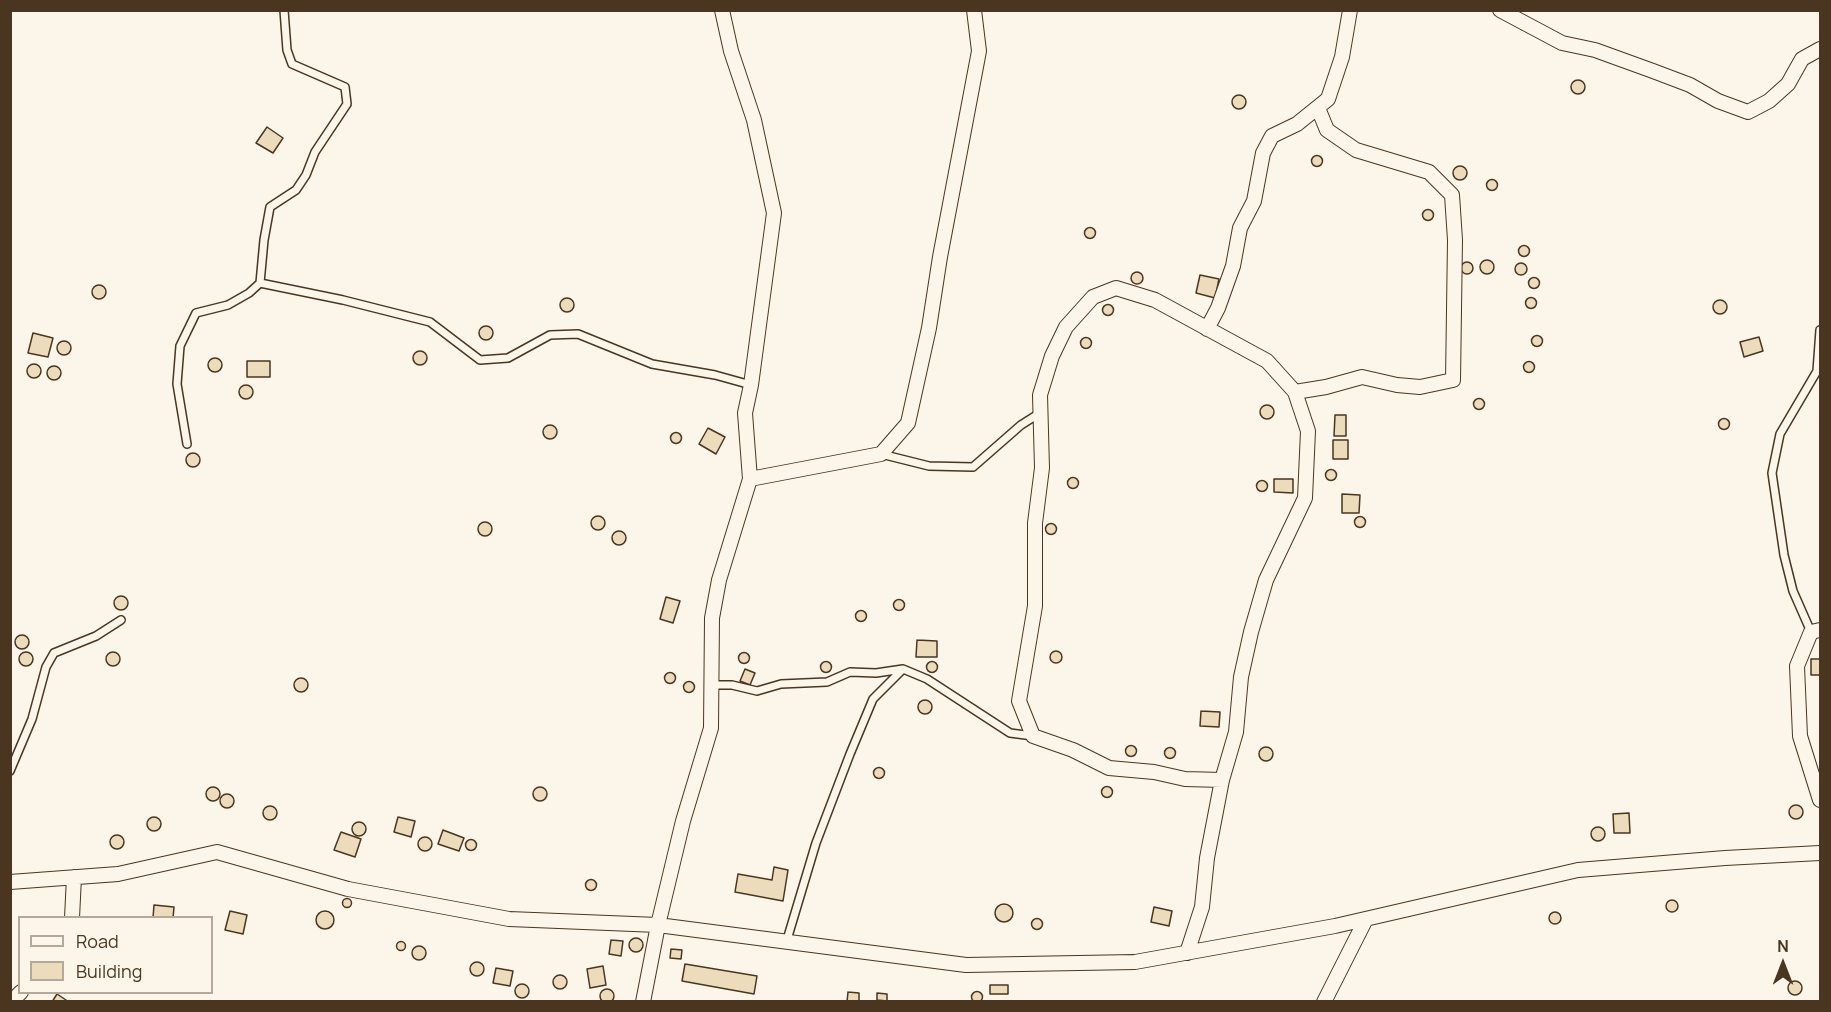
<!DOCTYPE html>
<style>
body{margin:0}
#map{position:relative;width:1831px;height:1012px;overflow:hidden;background:#fbf6e9;font-family:Manrope,sans-serif}
canvas{display:block}
.frame{position:absolute;inset:0;border:12px solid #4a3520;pointer-events:none}
.legend{position:absolute;left:18px;top:916px;width:195px;height:78px;box-sizing:border-box;background:#fbf6e9;border:2px solid #b4a999;margin:0;padding:8px 10px;list-style:none;font-size:18px;color:#4a3520}
.legend li{display:flex;align-items:center;gap:12px;height:30px}
.legend b{width:30px;border:2px solid #b4a999}
.north{position:absolute;left:1753px;top:934px;width:60px;height:60px;-webkit-text-stroke:4px #fbf6e9;paint-order:stroke;rotate:0deg;font-size:16px;font-weight:700;line-height:24px;text-align:center;color:#4a3520}
.north::after{content:'';display:block;margin:auto;width:21px;height:27px;background:#4a3520;clip-path:polygon(50% 0,100% 100%,50% 72%,0 100%)}
</style>
<div id="map">
<canvas width="1831" height="1012"></canvas>
<div class="frame"></div>
<ul class="legend">
<li><b style="height:8px;background:#fbf6e9"></b>Road</li>
<li><b style="height:16px;background:#ecdcbc"></b>Building</li>
</ul>
<div class="north">N</div>
</div>
<script>
const c = document.querySelector('canvas').getContext('2d');
c.lineJoin = 'round';
function paint(path, color) {
  c.fillStyle = color;
  c.fill(path, 'evenodd');
}
function shape(rows) {
  const path = new Path2D();
  for (const r of rows) {
    if (r.length === 3) {
      path.moveTo(r[0] + r[2], r[1]);
      path.arc(r[0], r[1], r[2], 0, 2 * Math.PI);
      continue;
    }
    path.moveTo(r[0], r[1]);
    for (let i = 2; i < r.length; i += 2) path.lineTo(r[i], r[i + 1]);
  }
  return path;
}
function trace(path, color, width, dash) {
  c.strokeStyle = color;
  c.lineWidth = width;
  c.lineCap = dash ? 'butt' : 'round';
  c.setLineDash(dash || []);
  c.stroke(path);
}
const building = shape([
 [1578,87,7],
 [1239,102,7],
 [267,127,283,138,273,153,256,143,267,127],
 [1317,161,5.5],
 [1460,173,7],
 [1492,185,5.5],
 [1428,215,5.5],
 [1090,233,5.5],
 [1524,251,5.5],
 [1487,267,7],
 [1467,268,6],
 [1521,269,6],
 [1137,278,6],
 [1200,275,1219,279,1215,298,1196,293,1200,275],
 [1534,283,5.5],
 [99,292,7],
 [1531,303,5.5],
 [567,305,7],
 [1720,307,7],
 [1108,310,5.5],
 [486,333,7],
 [33,333,53,338,48,357,28,353,33,333],
 [1537,341,5.5],
 [1759,337,1763,351,1744,357,1740,342,1759,337],
 [1086,343,5.5],
 [64,348,7],
 [420,358,7],
 [215,365,7],
 [247,361,270,361,270,377,247,377,247,361],
 [1529,367,5.5],
 [34,371,7],
 [54,373,7],
 [246,392,7],
 [1479,404,5.5],
 [1267,412,7],
 [1335,415,1346,415,1346,436,1334,436,1335,415],
 [1724,424,5.5],
 [550,432,7],
 [708,428,725,437,716,454,699,444,708,428],
 [676,438,5.5],
 [1333,440,1348,440,1348,459,1333,459,1333,440],
 [193,460,7],
 [1331,475,5.5],
 [1073,483,5.5],
 [1274,479,1293,479,1293,493,1274,492,1274,479],
 [1262,486,5.5],
 [1342,494,1360,495,1359,513,1342,513,1342,494],
 [598,523,7],
 [1360,522,5.5],
 [485,529,7],
 [1051,529,5.5],
 [619,538,7],
 [121,603,7],
 [666,597,680,601,673,623,660,619,666,597],
 [899,605,5.5],
 [861,616,5.5],
 [22,642,7],
 [917,640,937,641,937,657,916,657,917,640],
 [1056,657,6],
 [113,659,7],
 [26,659,7],
 [744,658,5.5],
 [1811,659,1820,659,1820,675,1811,675,1811,659],
 [932,667,5.5],
 [826,667,5.5],
 [745,669,755,673,750,685,740,681,745,669],
 [670,678,5.5],
 [301,685,7],
 [689,687,5.5],
 [925,707,7],
 [1201,711,1220,712,1219,727,1200,726,1201,711],
 [1131,751,5.5],
 [1266,754,7],
 [1170,753,5.5],
 [879,773,5.5],
 [1107,792,5.5],
 [540,794,7],
 [213,794,7],
 [227,801,7],
 [1796,812,7],
 [270,813,7],
 [1629,813,1630,833,1614,833,1613,814,1629,813],
 [154,824,7],
 [398,817,415,821,411,837,394,832,398,817],
 [359,829,7],
 [1598,834,7],
 [443,830,464,838,459,851,438,844,443,830],
 [341,832,361,839,355,857,334,850,341,832],
 [117,842,7],
 [425,844,7],
 [471,845,5.5],
 [774,867,788,870,783,901,735,892,738,874,772,880,774,867],
 [591,885,5.5],
 [347,903,4.5],
 [1672,906,6],
 [1004,913,9],
 [154,905,174,907,173,918,153,918,154,905],
 [1154,907,1172,911,1169,926,1151,922,1154,907],
 [230,911,247,915,243,934,225,930,230,911],
 [325,920,9],
 [1555,918,6],
 [1037,924,5.5],
 [636,945,7],
 [611,940,623,941,621,956,609,954,611,940],
 [401,946,4.5],
 [419,953,7],
 [671,949,682,950,681,959,670,958,671,949],
 [477,969,7],
 [685,964,757,976,754,994,682,981,685,964],
 [603,966,606,985,590,988,587,969,603,966],
 [496,968,513,971,510,986,493,983,496,968],
 [560,982,7],
 [1795,988,7],
 [522,991,7],
 [990,985,1008,985,1008,994,990,994,990,985],
 [607,996,7],
 [977,997,5.5],
 [848,992,859,993,859,1002,847,1002,848,992],
 [877,993,887,994,887,1001,877,1000,877,993],
 [57,994,69,1002,52,1002,57,994]
]);
paint(building, '#ecdcbc');
trace(building, '#4a3520', 1.5);
const lane = shape([
 [260,283,343,300,430,322,480,360,508,358,550,335,578,334,652,364,715,375,751,385],
 [187,444,177,384,180,346,196,313,228,305,249,293,260,283,264,240,270,207,296,190,306,175,315,152,347,104,345,87,292,64,287,50,284,10],
 [881,454,929,466,973,467,1021,425,1040,413],
 [1811,632,1793,591,1784,555,1772,473,1780,434,1817,371,1820,330],
 [711,685,732,685,757,691,781,684,827,682,850,672,876,673,903,669,927,679,1010,733,1033,736],
 [10,771,32,719,46,667,54,653,96,636,121,620],
 [786,943,816,843,850,754,873,699,902,670]
]);
const street = shape([
 [1500,10,1562,43,1595,50,1653,71,1690,85,1718,101,1748,112,1769,101,1788,84,1802,59,1820,49],
 [1207,329,1218,308,1233,266,1240,228,1254,201,1263,153,1272,136,1297,124,1328,99,1342,57,1350,10],
 [1295,392,1326,387,1362,377,1397,385,1420,387,1453,380,1455,240,1452,195,1429,172,1356,150,1327,130,1318,108],
 [750,479,881,454,908,423,929,328,940,257,979,51,974,10],
 [1820,630,1811,632,1797,666,1800,736,1820,800],
 [10,882,118,874,217,852,348,889,509,919,658,925,966,965,1135,962,1335,926,1578,870,1725,858,1820,853],
 [72,918,74,877],
 [1187,953,1202,907,1207,858,1222,780,1236,732,1241,677,1251,632,1266,580,1305,498,1308,431,1295,392,1267,361,1155,300,1116,288,1093,297,1066,327,1052,356,1040,395,1042,468,1035,523,1035,606,1019,701,1033,736,1073,750,1109,768,1154,772,1185,779,1222,780],
 [11,1002,21,992],
 [643,1002,658,925,683,821,711,728,712,618,719,580,750,479,745,413,751,385,774,213,754,120,731,51,722,10],
 [1324,1002,1366,919]
]);
trace(lane, '#4a3520', 10);
trace(street, '#4a3520', 16);
trace(lane, '#fbf6e9', 7);
trace(street, '#fbf6e9', 14);
</script>
